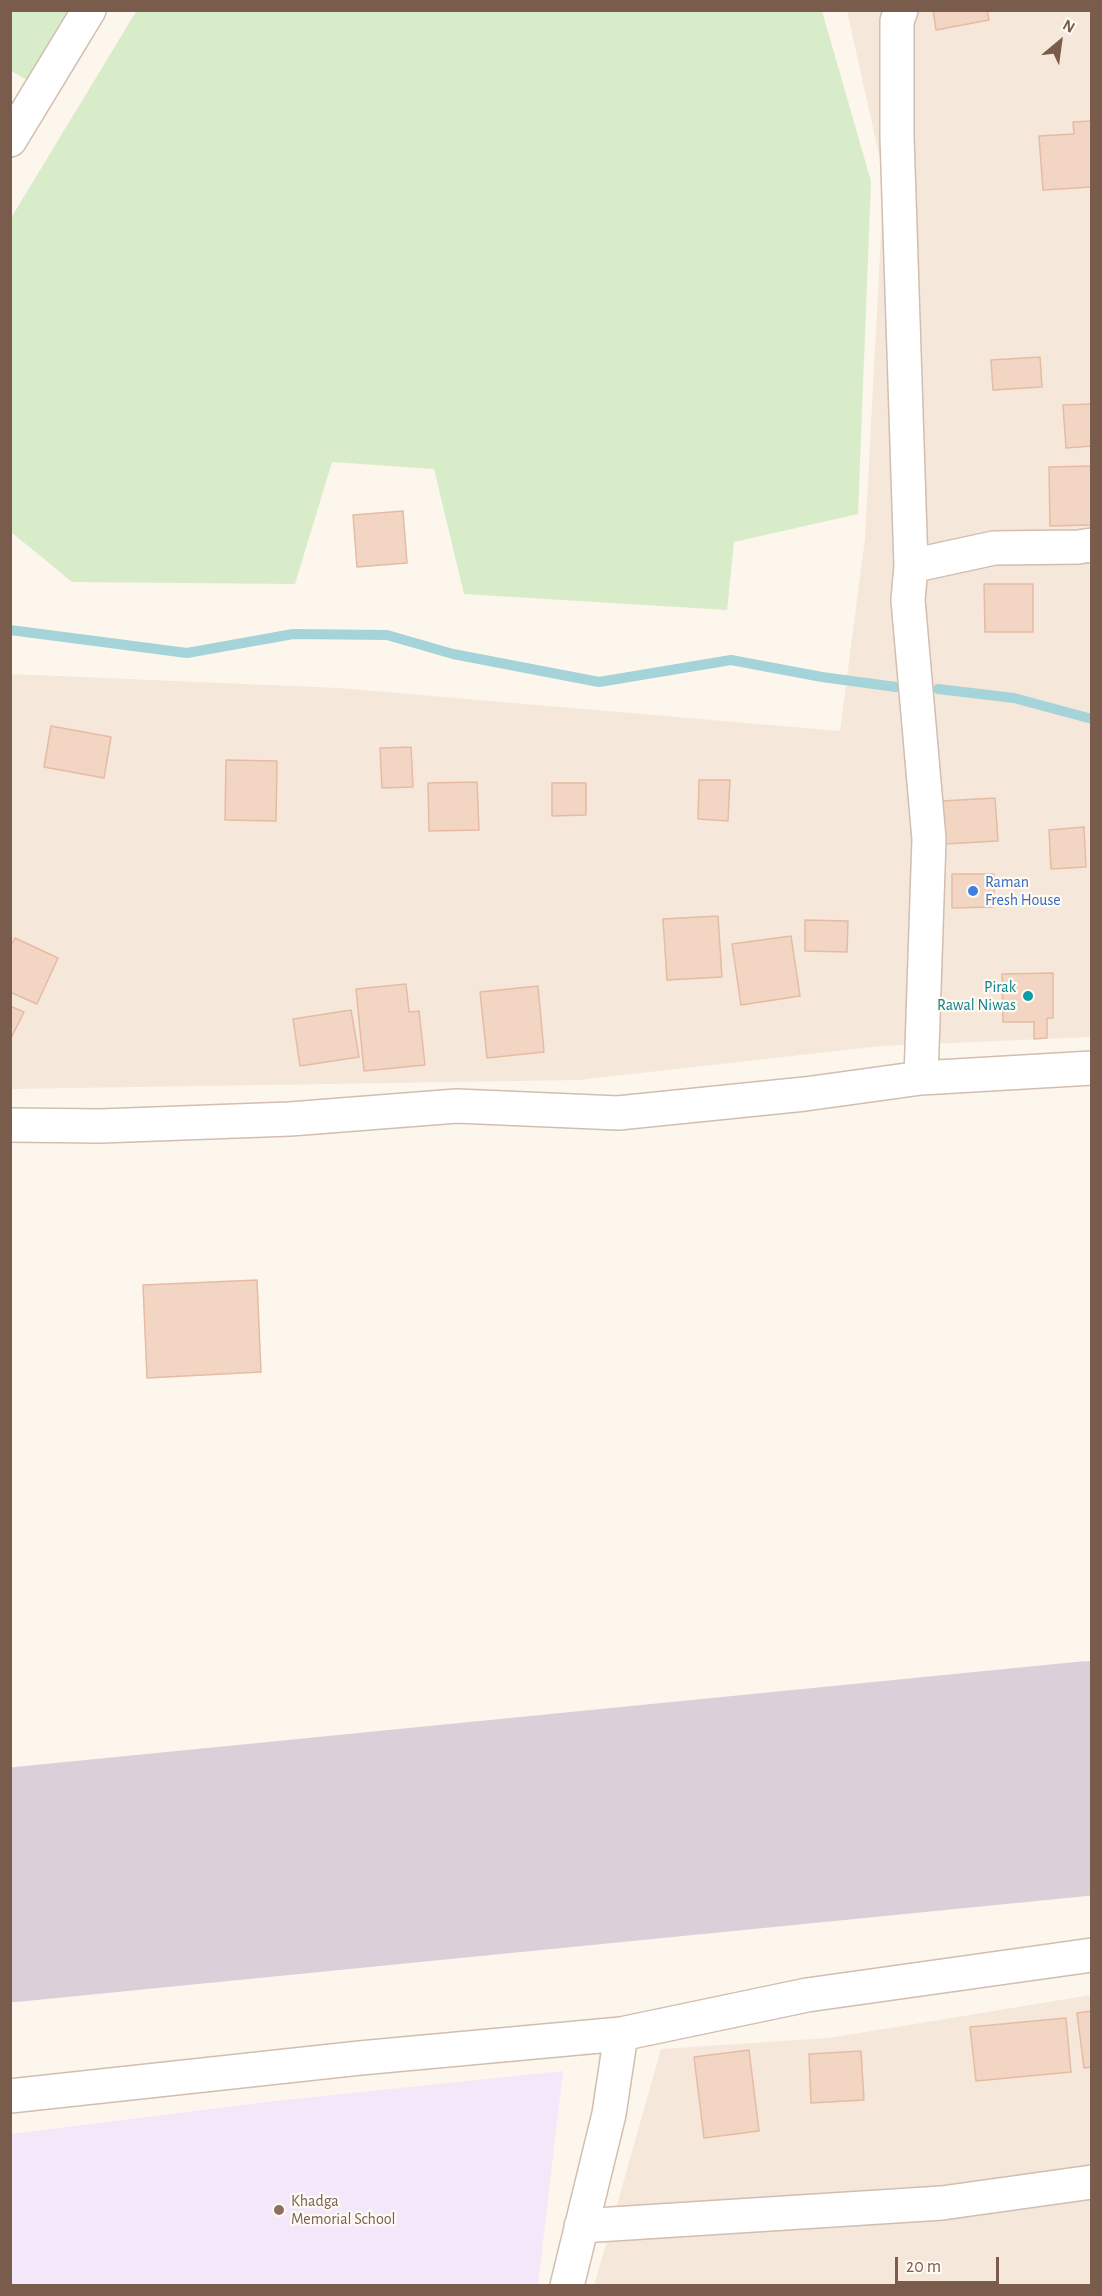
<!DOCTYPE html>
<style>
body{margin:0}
#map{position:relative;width:1102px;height:2296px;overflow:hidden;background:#fdf6ec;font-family:"Alegreya Sans",sans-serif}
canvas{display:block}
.frame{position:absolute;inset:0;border:12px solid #7a5c4d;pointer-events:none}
.north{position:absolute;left:1030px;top:12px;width:60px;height:60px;-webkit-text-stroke:4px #fffaf3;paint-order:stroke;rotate:29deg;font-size:16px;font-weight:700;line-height:24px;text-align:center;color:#7a5c4d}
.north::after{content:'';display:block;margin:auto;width:21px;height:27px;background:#7a5c4d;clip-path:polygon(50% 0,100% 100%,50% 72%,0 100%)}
.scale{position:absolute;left:895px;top:2257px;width:104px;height:27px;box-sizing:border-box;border:3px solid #7a5c4d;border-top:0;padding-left:8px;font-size:18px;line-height:21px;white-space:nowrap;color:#7a5c4d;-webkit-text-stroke:4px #fffaf3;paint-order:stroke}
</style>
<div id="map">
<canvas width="1102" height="2296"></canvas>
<div class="frame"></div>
<div class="north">N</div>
<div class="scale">20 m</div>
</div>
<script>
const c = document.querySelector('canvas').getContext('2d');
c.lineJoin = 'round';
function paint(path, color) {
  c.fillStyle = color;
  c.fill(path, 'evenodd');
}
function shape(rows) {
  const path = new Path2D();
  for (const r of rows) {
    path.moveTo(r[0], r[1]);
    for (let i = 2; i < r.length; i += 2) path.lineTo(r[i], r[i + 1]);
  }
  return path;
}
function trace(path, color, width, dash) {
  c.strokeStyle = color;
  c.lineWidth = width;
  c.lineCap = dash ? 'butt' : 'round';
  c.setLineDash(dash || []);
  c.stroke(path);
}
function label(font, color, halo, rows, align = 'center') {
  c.font = font + ' "Alegreya Sans",sans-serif';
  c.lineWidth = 4.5;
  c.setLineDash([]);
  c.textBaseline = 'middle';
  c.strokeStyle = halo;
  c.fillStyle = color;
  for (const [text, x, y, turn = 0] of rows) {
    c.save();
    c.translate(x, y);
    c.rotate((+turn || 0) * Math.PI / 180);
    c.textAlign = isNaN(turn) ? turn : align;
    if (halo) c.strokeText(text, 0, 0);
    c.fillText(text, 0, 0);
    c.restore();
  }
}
paint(shape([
 [847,11,1091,11,1091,1037,881,1046,579,1080,11,1089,11,674,339,688,840,731,865,538,884,177],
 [1091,1995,1091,2285,594,2286,661,2049,829,2038]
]), '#f5e8da');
paint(shape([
 [563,2071,538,2285,11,2285,11,2134,275,2101]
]), '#f3e8fa');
paint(shape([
 [137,10,822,11,871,181,858,514,734,542,727,610,464,594,434,469,332,462,295,584,72,582,11,532,11,218],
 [10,11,91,11,48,81,27,80,11,71]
]), '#d8ecc9');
trace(shape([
 [10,630,187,653,293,634,387,635,453,654,599,682,731,660,822,677,896,687],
 [938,689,1014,698,1092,719]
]), '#a5d3da', 10);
trace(shape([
 [10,1885,1092,1778]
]), '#dbcfda', 234);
const building = shape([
 [933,10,987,10,989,20,936,30,933,10],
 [1092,121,1092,187,1043,190,1039,136,1074,134,1073,122,1092,121],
 [1040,357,1042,387,993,390,991,360,1040,357],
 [1092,404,1092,446,1066,448,1063,405,1092,404],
 [1092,466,1092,525,1050,526,1049,467,1092,466],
 [403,511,407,563,357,567,353,515,403,511],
 [984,584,1033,584,1033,632,985,632,984,584],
 [51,726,111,737,104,778,44,767,51,726],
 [411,747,413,787,382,788,380,748,411,747],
 [226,760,277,761,276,821,225,820,226,760],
 [699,780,730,780,728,821,698,819,699,780],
 [477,782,479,830,429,831,428,783,477,782],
 [552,783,586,783,586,815,552,816,552,783],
 [995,798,998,841,945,844,942,801,995,798],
 [1084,827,1086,867,1051,869,1049,830,1084,827],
 [952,874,994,874,994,907,952,908,952,874],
 [718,916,722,977,667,980,663,919,718,916],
 [805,920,848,921,847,952,805,951,805,920],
 [791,936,800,996,741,1005,732,944,791,936],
 [15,938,58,958,37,1004,10,992,10,947,15,938],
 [1053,973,1053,1018,1047,1018,1047,1038,1034,1039,1034,1022,1003,1022,1002,974,1053,973],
 [406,984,409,1012,419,1011,425,1065,364,1071,356,989,406,984],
 [538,986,544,1052,487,1058,480,992,538,986],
 [10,1006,24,1012,12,1036,10,1036,10,1006],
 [351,1010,359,1057,300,1066,293,1019,351,1010],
 [257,1280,261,1372,147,1378,143,1285,257,1280],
 [1092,2011,1092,2067,1084,2068,1077,2013,1092,2011],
 [1066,2018,1071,2072,976,2081,970,2027,1066,2018],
 [749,2050,759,2131,704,2138,694,2057,749,2050],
 [861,2051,864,2100,811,2103,809,2054,861,2051]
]);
paint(building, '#f3d5c3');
trace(building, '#e6bba3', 1.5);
const minor = shape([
 [901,10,897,21,897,137,911,566,908,600,929,839,921,1078],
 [10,140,89,10],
 [911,566,994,548,1078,547,1092,545],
 [10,1125,101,1126,290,1119,457,1106,618,1113,805,1094,921,1078,1092,1068],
 [10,2096,360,2058,621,2034,807,1995,1092,1955],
 [581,2226,942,2203,1092,2182],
 [567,2286,609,2114,621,2034]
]);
trace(minor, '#d1beb0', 36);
trace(minor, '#fff', 33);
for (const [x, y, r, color] of [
 [973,891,6,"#3f7fe0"],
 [1028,996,6,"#0f9aa8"],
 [279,2210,6,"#8d6e63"]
]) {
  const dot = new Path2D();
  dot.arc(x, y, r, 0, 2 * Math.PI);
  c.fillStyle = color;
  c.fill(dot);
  trace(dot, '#fffaf3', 2);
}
label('16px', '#366cbe', '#fffaf3', [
 ["Raman",985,882],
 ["Fresh House",985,900]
], 'left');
label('16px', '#0d838f', '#fffaf3', [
 ["Pirak",1016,987],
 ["Rawal Niwas",1016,1005]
], 'right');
label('16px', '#785e54', '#fffaf3', [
 ["Khadga",291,2201],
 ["Memorial School",291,2219]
], 'left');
</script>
